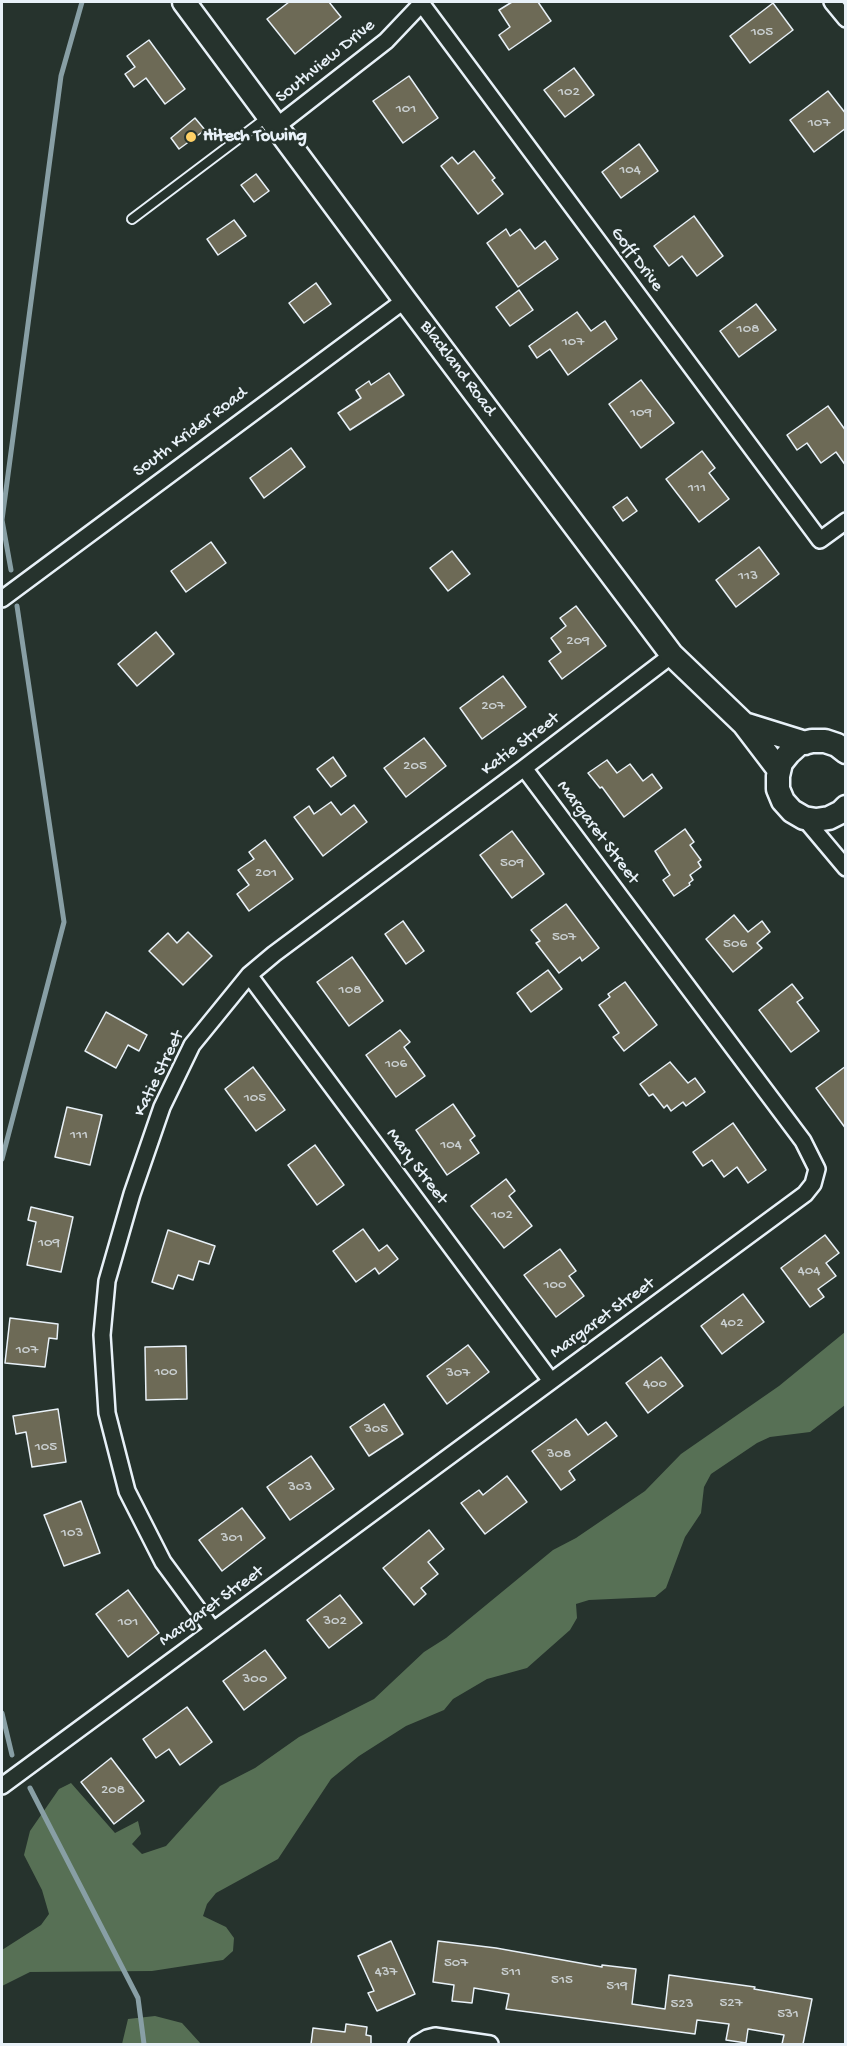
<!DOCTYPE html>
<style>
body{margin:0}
#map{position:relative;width:847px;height:2046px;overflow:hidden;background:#26332d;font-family:"Gochi Hand",sans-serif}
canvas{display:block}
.frame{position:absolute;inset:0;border:3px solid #e8f1f8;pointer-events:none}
</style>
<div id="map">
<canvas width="847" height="2046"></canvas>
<div class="frame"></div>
</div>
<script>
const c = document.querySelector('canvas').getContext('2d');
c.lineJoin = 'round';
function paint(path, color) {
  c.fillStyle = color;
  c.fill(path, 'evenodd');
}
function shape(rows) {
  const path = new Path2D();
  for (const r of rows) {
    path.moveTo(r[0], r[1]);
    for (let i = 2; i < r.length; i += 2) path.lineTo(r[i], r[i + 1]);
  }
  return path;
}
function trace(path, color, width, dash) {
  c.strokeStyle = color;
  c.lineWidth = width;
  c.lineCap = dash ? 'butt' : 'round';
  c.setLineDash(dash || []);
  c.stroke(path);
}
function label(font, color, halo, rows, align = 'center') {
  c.font = font + ' "Gochi Hand",sans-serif';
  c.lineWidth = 5;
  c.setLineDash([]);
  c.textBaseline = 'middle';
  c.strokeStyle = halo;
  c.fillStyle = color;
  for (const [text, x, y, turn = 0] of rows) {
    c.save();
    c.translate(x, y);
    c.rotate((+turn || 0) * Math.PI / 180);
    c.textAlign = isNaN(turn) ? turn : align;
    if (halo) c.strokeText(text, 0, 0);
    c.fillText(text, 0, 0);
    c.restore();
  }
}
paint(shape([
 [845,1332,845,1405,810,1432,770,1437,757,1443,711,1474,704,1487,701,1513,685,1537,666,1588,655,1597,589,1600,576,1604,577,1618,570,1630,527,1668,487,1679,453,1699,444,1710,406,1726,359,1756,331,1779,278,1859,216,1893,207,1904,203,1916,226,1927,234,1938,233,1951,223,1960,152,1971,30,1972,2,1986,2,1950,41,1925,49,1914,42,1890,24,1855,30,1831,59,1789,71,1783,115,1833,138,1821,141,1834,132,1844,142,1854,166,1846,220,1786,255,1768,299,1737,374,1699,424,1652,446,1638,553,1550,576,1538,645,1491,681,1454,779,1386],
 [155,2016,182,2023,201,2044,122,2044,128,2019]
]), '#577055');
trace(shape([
 [11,570,2,520,61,76,82,2],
 [2,1159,64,922,17,606],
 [2,1713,12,1755],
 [30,1788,138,1998,144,2044]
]), '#889fa5', 5);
const building = shape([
 [289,2,329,2,341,17,295,54,267,19,289,2],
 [512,2,538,2,551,21,509,50,499,35,510,27,499,10,512,2],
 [773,3,793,30,750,63,730,36,773,3],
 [149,40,185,89,165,104,146,78,134,87,125,74,135,67,127,56,149,40],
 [574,68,594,95,565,117,544,90,574,68],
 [409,76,438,118,403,143,373,101,409,76],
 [828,91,846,114,846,128,814,152,790,120,828,91],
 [195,118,205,130,179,149,171,138,195,118],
 [639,144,658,171,621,198,602,172,639,144],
 [474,151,495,178,492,180,503,194,478,214,441,166,452,157,458,164,474,151],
 [256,174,269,191,254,202,241,185,256,174],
 [694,216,723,256,697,276,682,256,669,266,654,246,694,216],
 [234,220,246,236,218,255,207,239,234,220],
 [506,229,510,236,520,229,535,249,545,241,558,259,518,287,487,243,506,229],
 [316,283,331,304,304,323,289,303,316,283],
 [519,290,533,310,510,326,496,307,519,290],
 [756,304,776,330,739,357,720,331,756,304],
 [577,312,591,331,605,321,617,339,568,375,550,349,537,358,529,346,577,312],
 [389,373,404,395,350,430,338,413,361,398,356,390,369,381,371,385,389,373],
 [641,380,674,423,641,448,609,404,641,380],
 [828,406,846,431,846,466,836,452,821,463,807,443,797,450,787,435,828,406],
 [291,448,305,467,264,498,250,478,291,448],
 [702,451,715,468,709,473,729,499,699,522,666,479,702,451],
 [627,497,637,511,623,521,613,507,627,497],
 [211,542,226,563,186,592,171,571,211,542],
 [759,547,779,574,736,607,716,580,759,547],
 [452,551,470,574,448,591,430,568,452,551],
 [576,606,606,646,562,679,549,661,561,652,551,638,566,626,560,618,576,606],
 [156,632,174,654,137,686,118,664,156,632],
 [503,676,526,707,482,739,460,708,503,676],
 [424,738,446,766,406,797,384,768,424,738],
 [333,757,346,776,331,787,317,769,333,757],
 [607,760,617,773,630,764,643,781,652,774,662,788,624,817,602,787,600,788,588,773,607,760],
 [331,802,341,815,354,805,367,822,323,856,294,817,309,806,314,814,331,802],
 [685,829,694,842,690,845,701,860,698,862,701,867,690,875,693,880,689,883,690,885,674,896,663,880,670,875,655,851,685,829],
 [512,831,544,874,512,898,480,855,512,831],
 [265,840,293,879,249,911,237,894,249,885,238,870,254,859,249,852,265,840],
 [566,904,599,948,582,961,580,957,559,973,536,943,540,941,531,930,566,904],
 [734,915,748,932,762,921,770,932,757,943,762,948,733,972,706,939,734,915],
 [403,921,424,951,406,964,385,934,403,921],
 [188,932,212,956,183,985,149,951,168,933,177,943,188,932],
 [352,957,383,1001,349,1026,317,982,352,957],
 [548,970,562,989,531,1012,517,993,548,970],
 [625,982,657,1025,624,1051,613,1037,619,1033,599,1005,610,997,608,994,625,982],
 [792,984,803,998,797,1002,819,1031,791,1052,759,1010,792,984],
 [106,1012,147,1035,139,1051,128,1045,116,1068,85,1051,106,1012],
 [400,1030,410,1042,404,1047,425,1076,396,1097,366,1055,400,1030],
 [670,1062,688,1083,695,1078,705,1092,686,1106,683,1102,671,1111,667,1105,664,1108,653,1094,649,1096,640,1084,670,1062],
 [846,1066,846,1129,816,1088,846,1066],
 [253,1067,285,1110,256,1131,225,1089,253,1067],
 [453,1104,475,1136,470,1140,479,1153,447,1175,416,1130,453,1104],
 [67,1107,102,1115,90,1165,55,1157,67,1107],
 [733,1123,766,1170,748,1183,737,1167,724,1177,712,1160,703,1166,693,1152,733,1123],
 [315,1145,344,1185,317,1205,288,1165,315,1145],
 [506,1179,515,1191,509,1196,532,1226,504,1248,471,1206,506,1179],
 [31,1207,73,1217,61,1272,27,1265,36,1222,28,1220,31,1207],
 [363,1229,379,1251,387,1245,398,1259,379,1274,375,1268,356,1282,333,1251,363,1229],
 [168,1230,215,1246,209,1264,199,1261,193,1280,178,1275,173,1289,152,1282,168,1230],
 [825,1235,839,1253,826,1263,836,1276,818,1289,824,1297,810,1307,781,1268,825,1235],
 [560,1249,576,1271,569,1276,584,1296,556,1317,524,1275,560,1249],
 [743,1294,764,1322,722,1354,701,1326,743,1294],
 [10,1318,58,1324,57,1339,49,1338,45,1367,5,1363,10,1318],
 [468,1345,489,1372,447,1404,427,1376,468,1345],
 [186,1346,187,1399,146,1400,145,1347,186,1346],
 [661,1357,683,1386,648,1413,626,1383,661,1357],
 [384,1404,403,1434,369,1456,350,1427,384,1404],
 [58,1409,66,1462,32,1467,26,1432,16,1434,13,1416,58,1409],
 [576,1419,588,1435,606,1422,617,1436,569,1471,575,1480,561,1490,532,1451,576,1419],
 [311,1456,334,1489,290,1520,267,1487,311,1456],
 [507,1476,527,1502,485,1534,461,1503,479,1490,483,1495,507,1476],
 [81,1501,100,1553,64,1566,44,1515,81,1501],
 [242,1508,265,1538,222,1571,199,1540,242,1508],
 [429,1530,444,1549,428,1562,438,1574,421,1588,426,1594,414,1605,383,1568,429,1530],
 [128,1590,159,1633,128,1657,96,1614,128,1590],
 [340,1595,362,1623,329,1648,307,1620,340,1595],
 [265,1650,286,1678,244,1710,223,1681,265,1650],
 [187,1707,212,1742,180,1765,169,1749,156,1758,143,1739,187,1707],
 [111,1758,144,1801,114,1824,81,1782,111,1758],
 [391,1941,415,1994,377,2011,368,1993,374,1991,358,1956,391,1941],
 [438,1941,496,1948,602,1967,602,1965,636,1969,632,2004,665,2009,669,1975,755,1987,754,1989,812,1999,803,2044,782,2044,784,2035,748,2029,746,2043,726,2040,729,2024,697,2020,695,2034,506,2009,509,1994,474,1988,472,2003,452,2001,454,1985,433,1982,438,1941],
 [346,2024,367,2027,366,2035,371,2036,371,2044,311,2044,313,2028,345,2032,346,2024]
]);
paint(building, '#6d6a56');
trace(building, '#e8f1f8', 1.5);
const lane = shape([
 [132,219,266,118]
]);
const street = shape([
 [832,2,846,19],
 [421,3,820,540,846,521],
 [277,126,386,41,423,2],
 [2,599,405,300],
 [804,818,846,868],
 [249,975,551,1381],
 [213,1630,163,1562,127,1491,107,1413,102,1335,107,1281,132,1194,162,1107,192,1045,249,975,274,954,524,768,672,655],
 [2,1786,805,1194,813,1184,817,1169,803,1141,524,768],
 [417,2044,427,2038,435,2036,490,2044]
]);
const secondary = shape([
 [184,2,405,300,672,655,744,724,779,770],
 [744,724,805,743],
 [846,752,837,745,825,741,812,741,799,744,789,753,781,763,778,776,778,789,783,801,792,811,804,818,816,820,829,818,841,812,846,807]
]);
trace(lane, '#e8f1f8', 12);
trace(street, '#e8f1f8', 20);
trace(secondary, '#e8f1f8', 27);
trace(lane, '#26332d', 8);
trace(street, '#26332d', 15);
trace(secondary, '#26332d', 22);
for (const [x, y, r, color] of [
 [191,137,6,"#ffd166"]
]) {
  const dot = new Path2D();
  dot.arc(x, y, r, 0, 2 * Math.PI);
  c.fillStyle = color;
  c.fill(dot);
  trace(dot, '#26332d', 2);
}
label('15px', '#c9cfd0', null, [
 ["105",762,33],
 ["102",569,93],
 ["101",406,110],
 ["107",819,124],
 ["104",630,171],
 ["108",748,330],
 ["107",573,343],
 ["109",641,414],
 ["111",697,489],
 ["113",748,577],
 ["209",578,642],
 ["207",493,707],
 ["205",415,767],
 ["509",512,864],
 ["201",266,874],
 ["507",564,938],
 ["506",735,945],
 ["108",350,991],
 ["106",396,1065],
 ["105",255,1099],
 ["111",79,1136],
 ["104",451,1146],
 ["102",502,1216],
 ["109",49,1244],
 ["404",809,1272],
 ["100",555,1286],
 ["402",732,1324],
 ["107",27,1351],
 ["100",166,1373],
 ["307",458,1374],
 ["400",655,1385],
 ["305",376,1430],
 ["105",46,1448],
 ["308",559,1455],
 ["303",300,1488],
 ["103",72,1534],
 ["301",232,1539],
 ["302",335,1622],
 ["101",128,1623],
 ["300",255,1680],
 ["208",113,1791],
 ["507",456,1964],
 ["437",386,1973],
 ["511",511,1973],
 ["515",562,1981],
 ["519",617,1987],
 ["527",731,2004],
 ["523",682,2005],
 ["531",788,2015]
]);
label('18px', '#e8f1f8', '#26332d', [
 ["Southview Drive",326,62,-39],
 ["Goff Drive",636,260,53],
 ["Blackland Road",457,369,53],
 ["South Krider Road",191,433,-37],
 ["Katie Street",521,745,-37],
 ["Margaret Street",597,833,53],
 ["Katie Street",160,1074,-64],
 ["Mary Street",416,1167,53],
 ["Margaret Street",603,1319,-36],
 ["Margaret Street",212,1607,-36]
]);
label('bold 18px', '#e8f1f8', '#26332d', [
 ["Hitech Towing",203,137]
], 'left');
</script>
